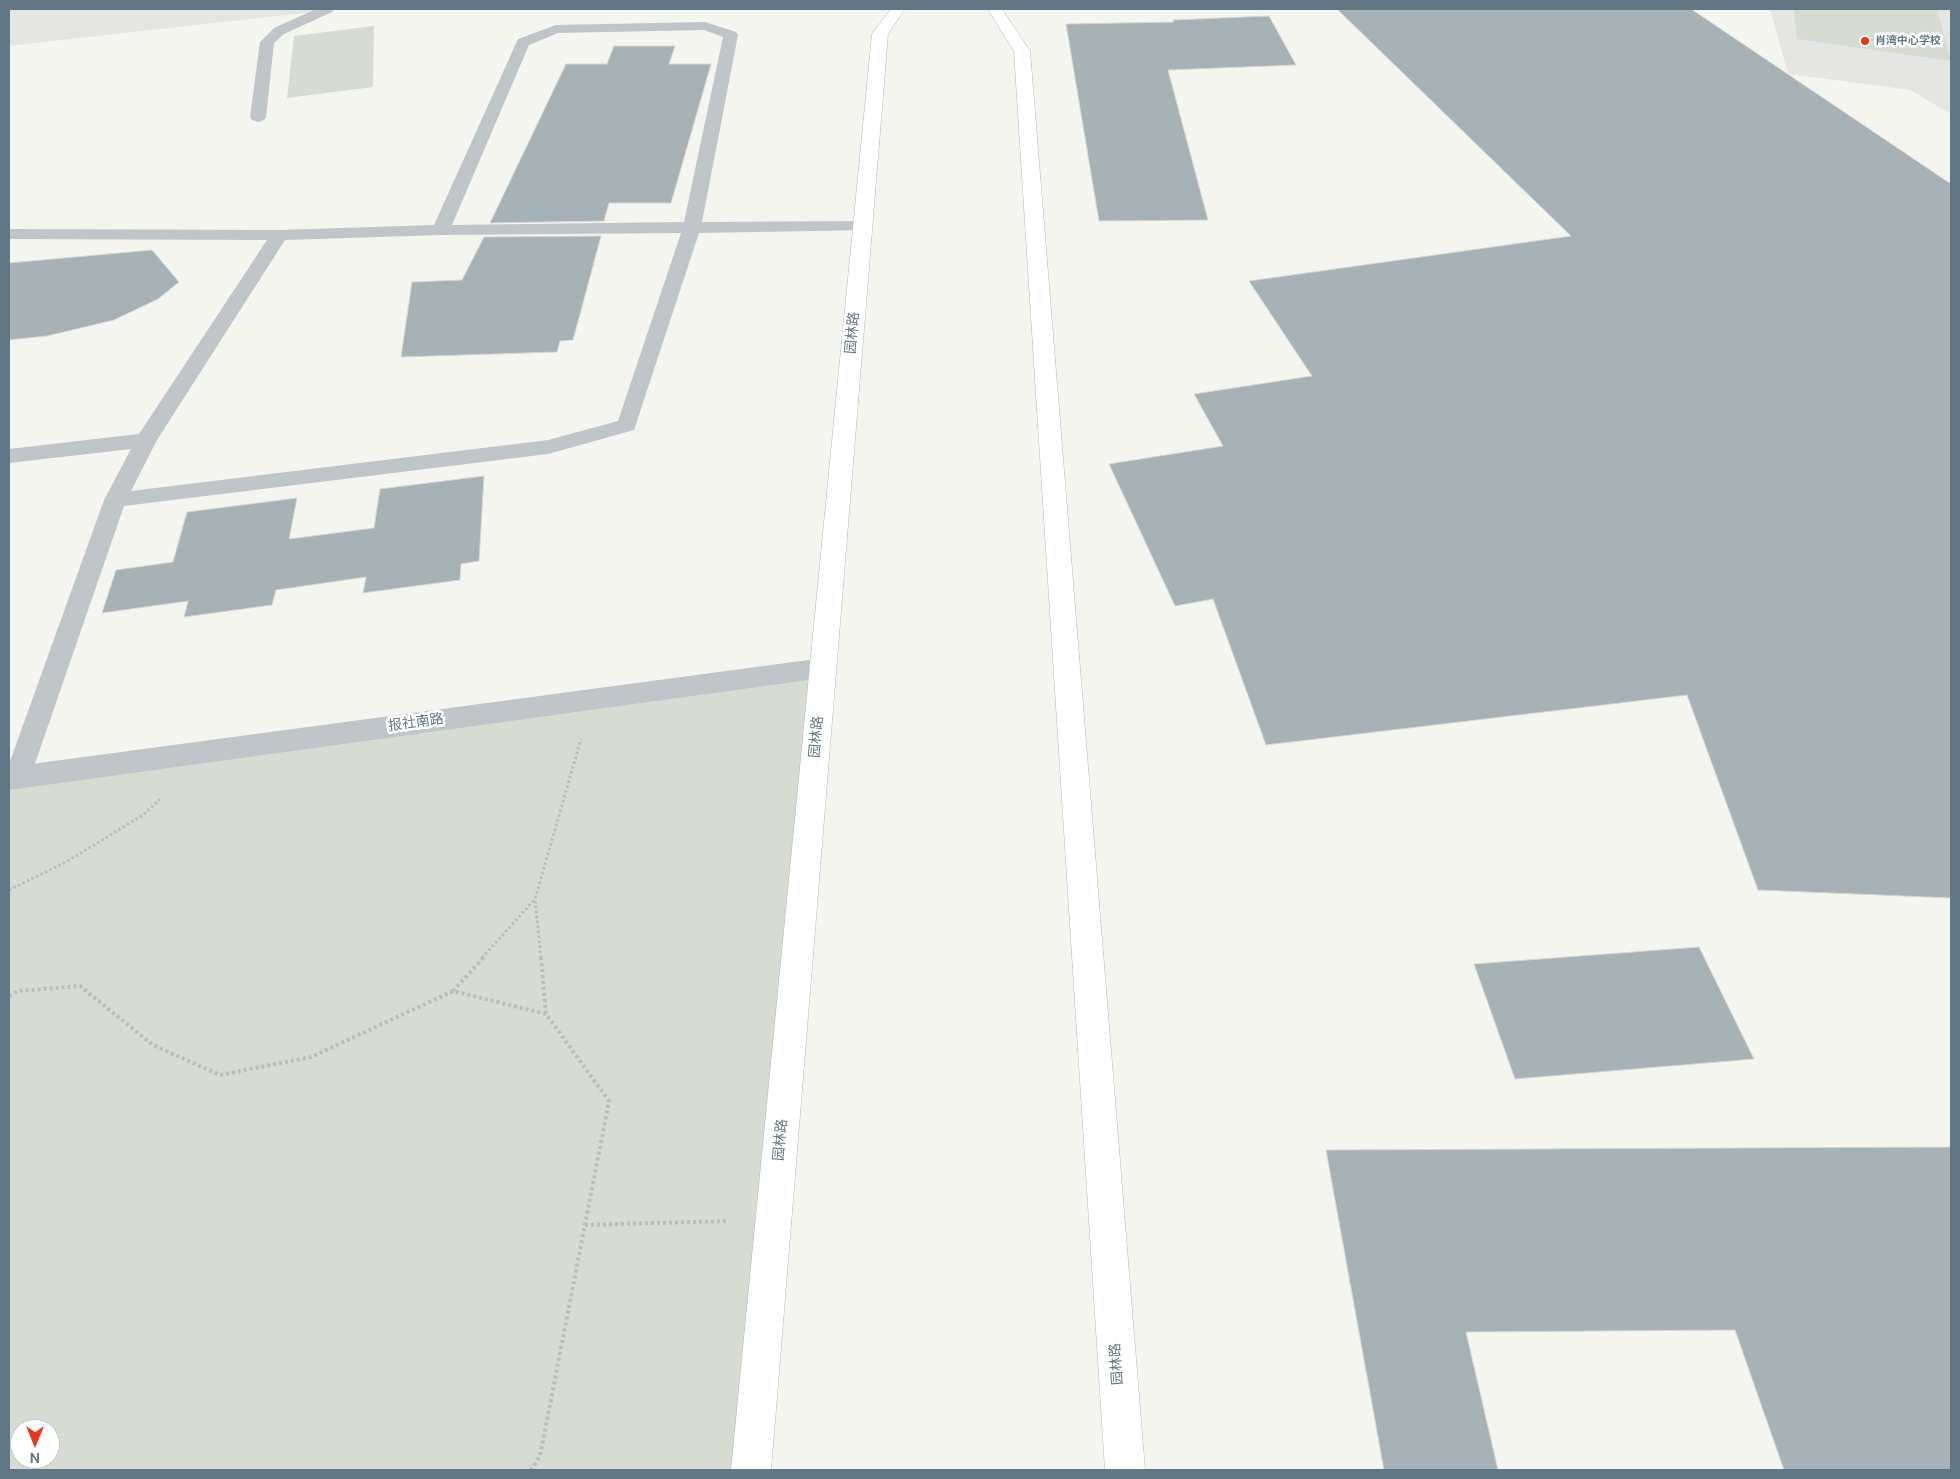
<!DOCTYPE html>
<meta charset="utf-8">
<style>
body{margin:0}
#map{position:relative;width:1960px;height:1479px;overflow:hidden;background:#f5f5f0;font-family:"DM Sans",sans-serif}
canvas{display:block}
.frame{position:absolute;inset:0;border:10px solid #617884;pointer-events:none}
.north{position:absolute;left:10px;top:1419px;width:50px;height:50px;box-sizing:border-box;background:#fff;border:1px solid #c0c9ce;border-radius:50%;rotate:180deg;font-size:14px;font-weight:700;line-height:20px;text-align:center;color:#617884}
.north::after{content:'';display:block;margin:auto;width:18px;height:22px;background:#f03316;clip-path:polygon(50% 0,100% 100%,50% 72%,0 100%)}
</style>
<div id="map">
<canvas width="1960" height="1479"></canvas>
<div class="frame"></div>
<div class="north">N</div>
</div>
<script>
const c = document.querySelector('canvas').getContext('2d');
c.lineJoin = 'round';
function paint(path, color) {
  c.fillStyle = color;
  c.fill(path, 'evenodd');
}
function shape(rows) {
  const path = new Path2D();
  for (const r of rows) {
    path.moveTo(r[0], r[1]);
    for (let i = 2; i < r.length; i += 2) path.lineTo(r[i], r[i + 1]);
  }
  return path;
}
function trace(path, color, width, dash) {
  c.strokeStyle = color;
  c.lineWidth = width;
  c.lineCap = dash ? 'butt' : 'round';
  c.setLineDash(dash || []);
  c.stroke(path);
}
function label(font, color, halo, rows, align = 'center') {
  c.font = font + ' "DM Sans","Noto Sans SC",sans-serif';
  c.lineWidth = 5;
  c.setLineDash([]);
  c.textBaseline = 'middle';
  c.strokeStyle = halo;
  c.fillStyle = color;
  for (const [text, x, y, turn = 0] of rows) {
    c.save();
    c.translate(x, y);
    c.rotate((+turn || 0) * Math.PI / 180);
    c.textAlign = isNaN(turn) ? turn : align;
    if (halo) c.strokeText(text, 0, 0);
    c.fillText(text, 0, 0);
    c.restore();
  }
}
paint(shape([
 [9,9,340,9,9,46],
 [1770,9,1951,9,1951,114,1910,90,1788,74]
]), '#e5e6e4');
paint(shape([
 [1794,9,1937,9,1951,61,1797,39],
 [374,26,373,87,287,98,294,36],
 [823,668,751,1470,9,1470,9,779],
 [20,1429,50,1429,50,1459,20,1459]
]), '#d6dcd1');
const building = shape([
 [1337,9,1691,9,1951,184,1951,898,1758,890,1687,695,1266,745,1213,599,1175,606,1109,464,1223,446,1194,394,1312,376,1249,281,1571,236,1337,9],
 [1269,16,1296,65,1168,70,1208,220,1099,221,1066,24,1174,22,1173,20,1269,16],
 [614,46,675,46,669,64,711,64,671,203,609,203,604,221,490,223,566,64,607,64,614,46],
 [601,236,573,340,560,341,557,352,401,357,412,282,462,280,484,237,601,236],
 [152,250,179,282,158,299,114,320,47,336,9,340,9,263,152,250],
 [484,476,479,561,461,564,460,580,363,593,366,577,276,590,272,605,184,617,188,601,102,613,116,570,173,562,187,512,297,498,289,539,374,528,380,489,484,476],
 [1699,947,1754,1059,1515,1079,1474,964,1699,947],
 [1951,1147,1951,1470,1784,1470,1735,1330,1466,1332,1498,1470,1384,1470,1326,1150,1951,1147]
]);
paint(building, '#a7b2b6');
trace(building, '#d6d6d3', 1);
const primary = shape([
 [891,9,905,9,888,34,771,1470,731,1470,872,34,891,9],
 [988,9,1002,9,1030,51,1145,1470,1105,1470,1014,51,988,9]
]);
trace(primary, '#b2b8bc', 1);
trace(shape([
 [9,890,66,862,143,815,160,799],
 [482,958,535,899],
 [541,958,535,899,581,739]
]), '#b9bdbf', 3, [2.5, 2.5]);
trace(shape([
 [541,957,546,1014],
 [453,991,484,957],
 [9,996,18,991,80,986,153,1045,220,1075,311,1057,453,991,546,1014,609,1101,540,1456,531,1470],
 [585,1225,728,1221]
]), '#b9bdbf', 4, [3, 3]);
paint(shape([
 [316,9,334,9,332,12,284,34,274,43,266,117,264,120,258,122,252,120,250,117,260,42,274,28,316,9],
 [705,22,736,32,738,35,702,222,863,221,869,222,872,226,869,230,699,233,634,430,548,454,124,506,30,778,27,786,17,789,9,786,9,764,104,500,131,449,9,463,9,449,139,434,267,240,9,239,9,229,279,230,434,225,518,39,556,25,705,22],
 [704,30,723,37,684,222,452,225,529,45,558,33,704,30],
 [681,233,618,421,548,440,131,491,157,440,285,240,441,235,681,233]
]), '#bfc5c8');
paint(shape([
 [823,658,832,661,836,668,832,675,823,678,9,790,9,767,823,658]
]), '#bfc5c8');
paint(primary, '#fff');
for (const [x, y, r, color] of [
 [1865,41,5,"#f03316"]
]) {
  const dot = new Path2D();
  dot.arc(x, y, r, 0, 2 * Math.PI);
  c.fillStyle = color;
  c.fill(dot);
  trace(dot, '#fff', 2);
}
label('bold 11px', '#617884', '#fff', [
 ["肖湾中心学校",1875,41]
], 'left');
label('14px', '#617884', '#fff', [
 ["园林路",853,333,-85],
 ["报社南路",416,723,-8],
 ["园林路",817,737,-85],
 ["园林路",781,1140,-85],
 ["园林路",1117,1364,-94]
]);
</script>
